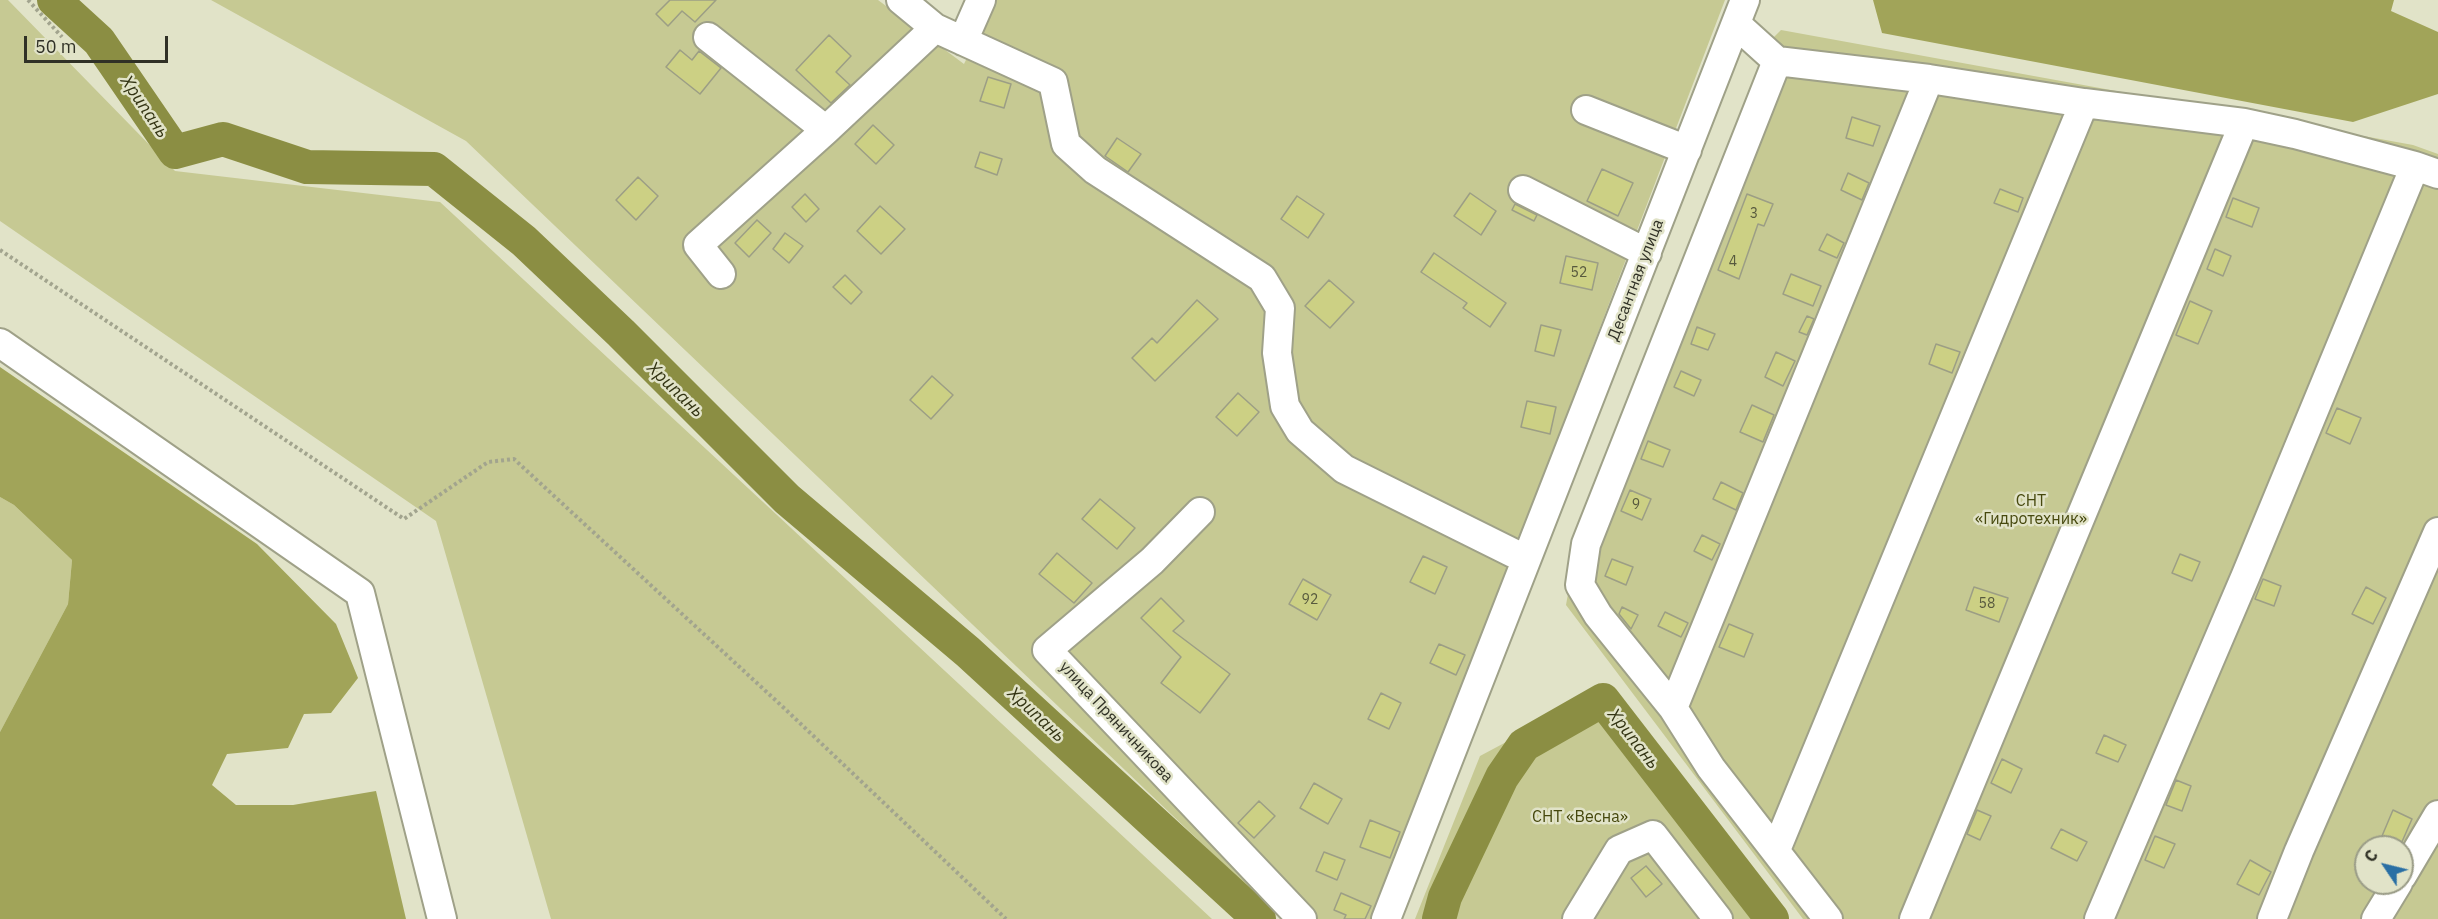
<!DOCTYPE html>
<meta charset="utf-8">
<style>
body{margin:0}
#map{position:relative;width:2438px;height:919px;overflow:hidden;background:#e1e3c8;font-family:"IBM Plex Sans",sans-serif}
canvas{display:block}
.north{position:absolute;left:2354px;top:835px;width:60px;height:60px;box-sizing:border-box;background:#e1e3c8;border:2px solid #9a9c87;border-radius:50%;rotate:305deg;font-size:16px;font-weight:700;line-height:24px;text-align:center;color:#303126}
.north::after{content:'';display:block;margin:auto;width:21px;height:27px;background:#2a6fa4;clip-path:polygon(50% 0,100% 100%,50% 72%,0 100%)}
.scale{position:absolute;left:24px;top:36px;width:144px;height:27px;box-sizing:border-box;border:3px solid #303126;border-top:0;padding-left:8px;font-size:18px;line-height:21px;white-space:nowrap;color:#303126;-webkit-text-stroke:4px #e1e3c8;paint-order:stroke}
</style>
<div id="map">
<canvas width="2438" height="919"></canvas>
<div class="north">С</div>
<div class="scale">50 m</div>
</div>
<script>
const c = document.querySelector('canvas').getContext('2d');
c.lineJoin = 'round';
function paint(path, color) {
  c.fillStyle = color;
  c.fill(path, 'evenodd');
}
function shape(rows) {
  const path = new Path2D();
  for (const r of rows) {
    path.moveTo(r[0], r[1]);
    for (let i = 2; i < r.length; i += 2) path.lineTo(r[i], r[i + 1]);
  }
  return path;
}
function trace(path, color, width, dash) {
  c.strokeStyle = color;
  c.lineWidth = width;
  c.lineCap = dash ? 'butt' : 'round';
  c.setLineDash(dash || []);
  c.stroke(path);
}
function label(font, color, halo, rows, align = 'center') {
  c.font = font + ' "IBM Plex Sans",sans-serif';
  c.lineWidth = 5;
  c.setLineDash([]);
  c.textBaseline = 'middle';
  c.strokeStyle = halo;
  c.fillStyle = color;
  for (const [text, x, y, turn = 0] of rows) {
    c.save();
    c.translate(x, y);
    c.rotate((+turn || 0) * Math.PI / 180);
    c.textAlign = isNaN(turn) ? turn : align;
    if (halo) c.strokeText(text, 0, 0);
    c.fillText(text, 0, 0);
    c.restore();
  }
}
paint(shape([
 [0,0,8,0,175,171,440,202,1212,919,551,919,436,521,0,221],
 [211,0,878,0,964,64,995,0,1725,0,1374,919,1281,919,466,141],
 [1781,30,2413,145,2438,154,2438,919,1803,919,1566,605,1573,566,1767,52,1773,38],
 [2366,847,2402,847,2402,883,2366,883],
 [0,497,14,505,72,560,68,604,0,732],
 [1611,686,1786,919,1415,919,1480,756]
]), '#c6c993');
paint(shape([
 [1873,0,2394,0,2391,11,2438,32,2438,94,2353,122,1882,33],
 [0,367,257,544,336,624,358,678,331,713,304,714,288,748,227,754,212,785,236,805,293,805,376,791,406,919,0,919,0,732,68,604,72,560,14,505,0,497]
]), '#a1a459');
trace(shape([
 [54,0,99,41,175,152,223,139,307,167,434,169,524,241,621,333,787,499,968,652,1259,919],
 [1439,919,1445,897,1502,777,1524,745,1603,700,1772,919]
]), '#8b8e43', 34);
const building = shape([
 [670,0,716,0,695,22,682,11,668,26,656,14,670,0],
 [829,35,851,56,836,72,850,85,831,103,796,70,829,35],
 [680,50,692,60,699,51,721,68,700,94,666,67,680,50],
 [988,77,1011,84,1004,108,980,101,988,77],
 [1852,117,1880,126,1873,146,1846,138,1852,117],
 [873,125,894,145,876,164,855,144,873,125],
 [1117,138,1141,154,1128,172,1105,156,1117,138],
 [980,152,1002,159,997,175,975,167,980,152],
 [1602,169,1633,183,1618,216,1587,201,1602,169],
 [1848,173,1869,183,1862,200,1841,190,1848,173],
 [638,177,658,196,636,220,616,200,638,177],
 [2000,189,2023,198,2018,212,1994,203,2000,189],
 [1470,193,1496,211,1481,235,1454,216,1470,193],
 [805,194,819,209,806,222,792,207,805,194],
 [1747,194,1773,204,1764,226,1758,224,1739,279,1718,270,1747,194],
 [1297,196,1324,214,1308,238,1281,219,1297,196],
 [2233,198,2259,208,2252,227,2226,217,2233,198],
 [1515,204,1537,215,1534,221,1512,210,1515,204],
 [880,206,905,229,881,254,857,231,880,206],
 [757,220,771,233,749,257,735,243,757,220],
 [785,233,803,246,789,263,773,249,785,233],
 [1827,234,1844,243,1837,258,1819,250,1827,234],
 [2215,249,2231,256,2223,276,2207,269,2215,249],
 [1434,253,1506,303,1490,327,1463,308,1467,303,1421,272,1434,253],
 [1566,256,1598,263,1592,290,1560,283,1566,256],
 [1791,274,1821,286,1813,306,1783,294,1791,274],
 [845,275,862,292,851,304,833,287,845,275],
 [1329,280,1354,302,1330,328,1305,306,1329,280],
 [1197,300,1218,319,1155,381,1132,358,1152,338,1157,343,1197,300],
 [2190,301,2212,311,2198,344,2176,335,2190,301],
 [1807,316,1814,319,1807,335,1799,332,1807,316],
 [1541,325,1561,330,1554,356,1535,351,1541,325],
 [1697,327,1715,334,1708,350,1691,344,1697,327],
 [1936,344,1960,352,1952,373,1929,364,1936,344],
 [1776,352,1795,361,1783,386,1765,377,1776,352],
 [1681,371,1701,380,1694,396,1674,387,1681,371],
 [932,376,953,395,931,419,910,400,932,376],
 [1238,393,1259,412,1237,436,1216,417,1238,393],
 [1527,401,1556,407,1550,434,1521,427,1527,401],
 [1752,405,1774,415,1763,442,1740,432,1752,405],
 [2337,408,2361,418,2350,444,2326,433,2337,408],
 [1648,441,1670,450,1663,467,1641,459,1648,441],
 [1721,482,1743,493,1736,510,1713,499,1721,482],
 [1630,490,1651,499,1642,520,1621,511,1630,490],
 [1100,499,1135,528,1117,549,1082,519,1100,499],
 [1702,535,1720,544,1712,560,1694,551,1702,535],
 [1057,553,1092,583,1074,603,1039,574,1057,553],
 [2180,554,2200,562,2192,581,2172,573,2180,554],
 [1423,556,1447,567,1435,594,1410,582,1423,556],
 [1612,559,1633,567,1626,585,1605,576,1612,559],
 [1303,579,1331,595,1317,620,1289,604,1303,579],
 [2263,579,2281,586,2274,606,2255,599,2263,579],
 [1974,587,2008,598,1999,622,1966,610,1974,587],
 [2366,587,2386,598,2373,624,2352,614,2366,587],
 [1161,598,1184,621,1173,631,1230,674,1200,713,1161,683,1181,657,1141,618,1161,598],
 [1622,607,1638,615,1631,629,1619,614,1622,607],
 [1665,612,1688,623,1681,637,1658,626,1665,612],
 [1729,624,1753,634,1744,657,1719,647,1729,624],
 [1439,644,1465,655,1456,675,1430,663,1439,644],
 [1381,693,1401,703,1389,729,1368,719,1381,693],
 [2104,735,2126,745,2118,762,2096,753,2104,735],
 [2002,759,2022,769,2011,793,1991,783,2002,759],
 [2176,780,2191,786,2182,811,2166,805,2176,780],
 [1314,783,1342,799,1328,824,1300,808,1314,783],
 [1259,801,1275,816,1254,838,1238,823,1259,801],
 [1977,810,1991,816,1980,840,1967,834,1977,810],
 [2393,810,2412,819,2401,844,2382,836,2393,810],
 [1370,820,1400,832,1390,858,1360,847,1370,820],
 [2061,829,2087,842,2077,861,2051,848,2061,829],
 [2155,836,2175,844,2164,868,2145,860,2155,836],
 [1324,852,1345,860,1337,880,1316,871,1324,852],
 [2250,860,2271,872,2259,895,2237,884,2250,860],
 [1646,866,1662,884,1646,897,1631,878,1646,866],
 [1341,893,1371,906,1365,919,1344,919,1346,915,1334,910,1341,893]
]);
paint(building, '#ccd084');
trace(building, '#9c9e85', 1.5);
const minor = shape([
 [901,0,935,28,1053,82,1066,144,1095,170,1262,278,1280,308,1277,353,1285,406,1300,431,1344,469,1513,553],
 [1736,24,1777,61,1929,79,2084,103,2244,123,2295,134,2415,166,2438,174],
 [708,37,826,130],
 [963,41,981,0],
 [1777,61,1586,544,1580,585,1598,615,1673,708,1711,768,1828,919],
 [1586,110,1687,150],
 [1523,190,1647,253],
 [721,274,698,245,826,130,935,28],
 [0,343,360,593,442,919],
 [1200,512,1152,561,1047,650,1302,919],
 [1673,708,1929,79],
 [1776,850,2084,103],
 [2402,876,2438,815],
 [1386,919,1745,0],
 [1577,919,1619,850,1653,835,1718,919],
 [1914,919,2244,123],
 [2099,919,2246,575,2415,166],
 [2272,919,2299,851,2438,532],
 [2376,919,2398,883]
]);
trace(minor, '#9fa188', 32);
trace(shape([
 [28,0,62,37],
 [0,250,404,519,488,462,514,459,784,708,1006,919]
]), '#a2a48e', 4, [3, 3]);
trace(minor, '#fff', 28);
label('14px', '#57593e', null, [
 ["3",1754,214],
 ["4",1733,262],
 ["52",1579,273],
 ["9",1636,505],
 ["92",1310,600],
 ["58",1987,604]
]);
label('16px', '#303126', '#e1e3c8', [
 ["Десантная улица",1636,280,-69],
 ["улица Пряничникова",1116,722,47]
]);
label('16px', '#46480d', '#e1e3c8', [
 ["СНТ",2031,501],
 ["«Гидротехник»",2031,519],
 ["СНТ «Весна»",1580,817]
]);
label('italic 18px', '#333413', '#e1e3c8', [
 ["Хрипань",144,107,56],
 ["Хрипань",675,390,44],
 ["Хрипань",1036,715,43],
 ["Хрипань",1633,739,52]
]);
</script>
